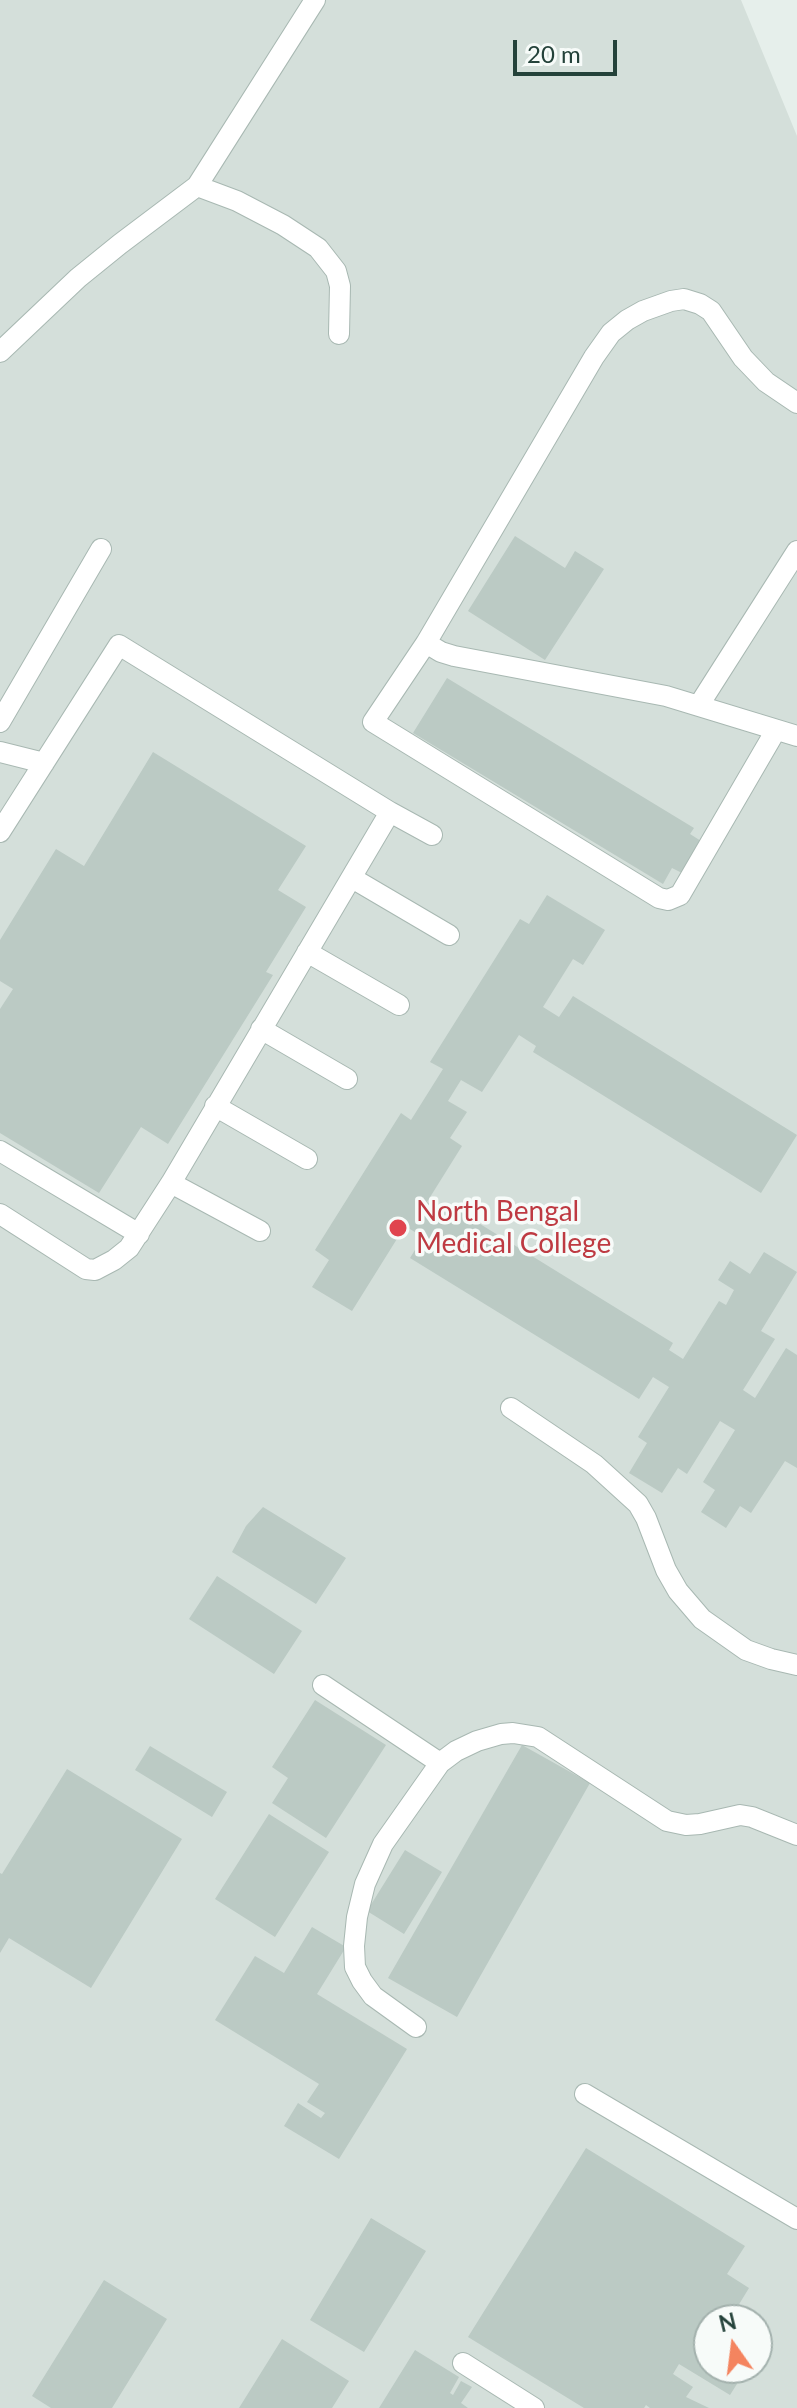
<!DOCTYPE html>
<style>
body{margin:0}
#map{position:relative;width:797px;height:2408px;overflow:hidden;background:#e6efeb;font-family:Lato,sans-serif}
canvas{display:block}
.north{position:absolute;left:693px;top:2304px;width:80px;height:80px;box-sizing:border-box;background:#f7fbf9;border:2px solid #a3b1ad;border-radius:50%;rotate:346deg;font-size:22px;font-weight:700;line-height:32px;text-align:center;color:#24423a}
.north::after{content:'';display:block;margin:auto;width:28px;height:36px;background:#f4845f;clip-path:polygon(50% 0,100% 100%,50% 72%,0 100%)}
.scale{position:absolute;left:513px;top:40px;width:104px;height:36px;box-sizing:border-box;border:4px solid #24423a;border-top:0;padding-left:10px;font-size:24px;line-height:28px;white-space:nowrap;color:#24423a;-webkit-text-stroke:6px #f7fbf9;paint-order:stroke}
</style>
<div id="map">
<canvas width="797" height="2408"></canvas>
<div class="north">N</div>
<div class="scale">20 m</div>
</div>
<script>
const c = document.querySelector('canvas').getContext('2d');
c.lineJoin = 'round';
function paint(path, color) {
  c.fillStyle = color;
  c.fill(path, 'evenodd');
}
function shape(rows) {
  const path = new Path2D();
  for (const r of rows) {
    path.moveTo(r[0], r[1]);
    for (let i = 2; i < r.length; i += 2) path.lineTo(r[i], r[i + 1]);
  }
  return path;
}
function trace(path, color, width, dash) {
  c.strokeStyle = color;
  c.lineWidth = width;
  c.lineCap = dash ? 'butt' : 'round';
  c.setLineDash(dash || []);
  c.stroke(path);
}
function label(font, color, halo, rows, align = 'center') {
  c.font = font + ' Lato,sans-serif';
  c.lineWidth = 7;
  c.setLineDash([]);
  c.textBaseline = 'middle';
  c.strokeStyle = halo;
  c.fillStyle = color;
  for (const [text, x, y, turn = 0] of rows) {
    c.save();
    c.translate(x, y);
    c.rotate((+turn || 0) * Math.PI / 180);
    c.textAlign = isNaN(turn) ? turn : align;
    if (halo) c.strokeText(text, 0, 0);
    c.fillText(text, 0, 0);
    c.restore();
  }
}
paint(shape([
 [0,0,741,0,797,136,797,2408,0,2408],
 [709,2320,757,2320,757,2368,709,2368]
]), '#d4dfda');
paint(shape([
 [515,536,565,568,575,551,604,569,545,660,468,611],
 [447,678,694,828,690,834,701,841,682,873,672,868,663,884,413,733],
 [153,752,306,846,278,890,306,907,266,972,273,975,168,1144,141,1127,99,1193,0,1133,0,1009,13,989,0,981,0,940,56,849,84,866],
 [547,895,605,930,583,965,573,959,543,1007,559,1017,573,996,797,1135,761,1193,533,1052,536,1046,519,1035,482,1092,461,1080,448,1101,467,1112,450,1138,462,1146,427,1202,441,1211,446,1203,673,1343,669,1350,683,1359,719,1301,726,1305,734,1290,718,1280,730,1261,750,1274,764,1252,797,1272,761,1331,775,1339,743,1390,755,1398,786,1348,797,1355,797,1468,785,1461,751,1513,740,1506,726,1528,701,1512,715,1490,703,1482,735,1430,720,1421,687,1474,678,1468,662,1493,629,1473,647,1443,638,1437,669,1387,653,1377,639,1399,410,1258,423,1237,405,1226,352,1311,312,1287,329,1260,315,1250,401,1113,411,1120,443,1069,430,1062,520,919,529,924],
 [263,1507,346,1558,316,1604,232,1552,246,1526],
 [217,1576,302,1631,274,1674,189,1619],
 [315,1700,386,1745,326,1838,272,1803,288,1778,272,1767],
 [522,1745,590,1783,457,2017,388,1978],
 [150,1746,227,1792,212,1817,135,1770],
 [67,1769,182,1839,91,1988,9,1938,0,1953,0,1873,2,1874],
 [269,1814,329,1852,275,1937,215,1899],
 [405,1850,442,1872,404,1934,367,1911],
 [312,1927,346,1947,317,1994,407,2049,339,2159,284,2126,298,2103,321,2118,325,2113,307,2102,319,2084,215,2020,255,1956,284,1973],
 [586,2148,745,2246,727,2274,749,2288,730,2319,717,2310,709,2320,709,2368,747,2368,730,2395,679,2364,673,2374,693,2387,686,2397,709,2408,650,2408,646,2405,644,2408,584,2408,468,2337],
 [371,2218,426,2251,364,2352,310,2320],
 [104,2280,167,2319,112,2408,51,2408,32,2396],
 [282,2339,349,2381,332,2408,239,2408],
 [415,2350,459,2377,450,2393,453,2395,461,2381,472,2387,461,2403,468,2408,379,2408]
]), '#bbcac4');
const service = shape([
 [197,186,237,201,283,225,318,248,336,271,340,286,339,334],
 [0,352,78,278,120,244,197,186,315,0],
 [426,643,441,652,454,656,666,696,797,736],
 [699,705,797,551],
 [0,722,101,549],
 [776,730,680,895,668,900,659,898,373,722,426,643,594,357,611,333,627,320,643,311,671,301,684,299,700,304,711,311,743,358,766,382,797,403],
 [0,752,44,763],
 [0,832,119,645,390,812,432,835],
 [352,878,449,935],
 [307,952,399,1005],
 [261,1029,347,1079],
 [215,1106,307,1159],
 [0,1151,139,1234],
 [171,1183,260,1231],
 [0,1214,86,1269,95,1270,114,1260,129,1248,171,1183,390,812],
 [511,1408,594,1464,638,1504,646,1518,666,1570,678,1591,702,1619,746,1650,771,1659,797,1665],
 [323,1685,440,1763],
 [416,2027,373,1996,362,1981,355,1967,354,1946,357,1917,365,1884,383,1844,440,1763,456,1751,477,1741,501,1734,513,1733,538,1737,667,1821,686,1825,700,1824,740,1815,752,1817,797,1835],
 [585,2094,797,2219],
 [463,2363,534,2408]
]);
trace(service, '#a8b8b2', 22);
trace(service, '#fff', 20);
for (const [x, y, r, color] of [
 [398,1228,10,"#e0444e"]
]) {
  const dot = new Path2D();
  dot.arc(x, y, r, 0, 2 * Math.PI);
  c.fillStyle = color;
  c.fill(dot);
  trace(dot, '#f7fbf9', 3);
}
label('28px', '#be3a42', '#f7fbf9', [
 ["North Bengal",416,1212],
 ["Medical College",416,1244]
], 'left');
</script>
